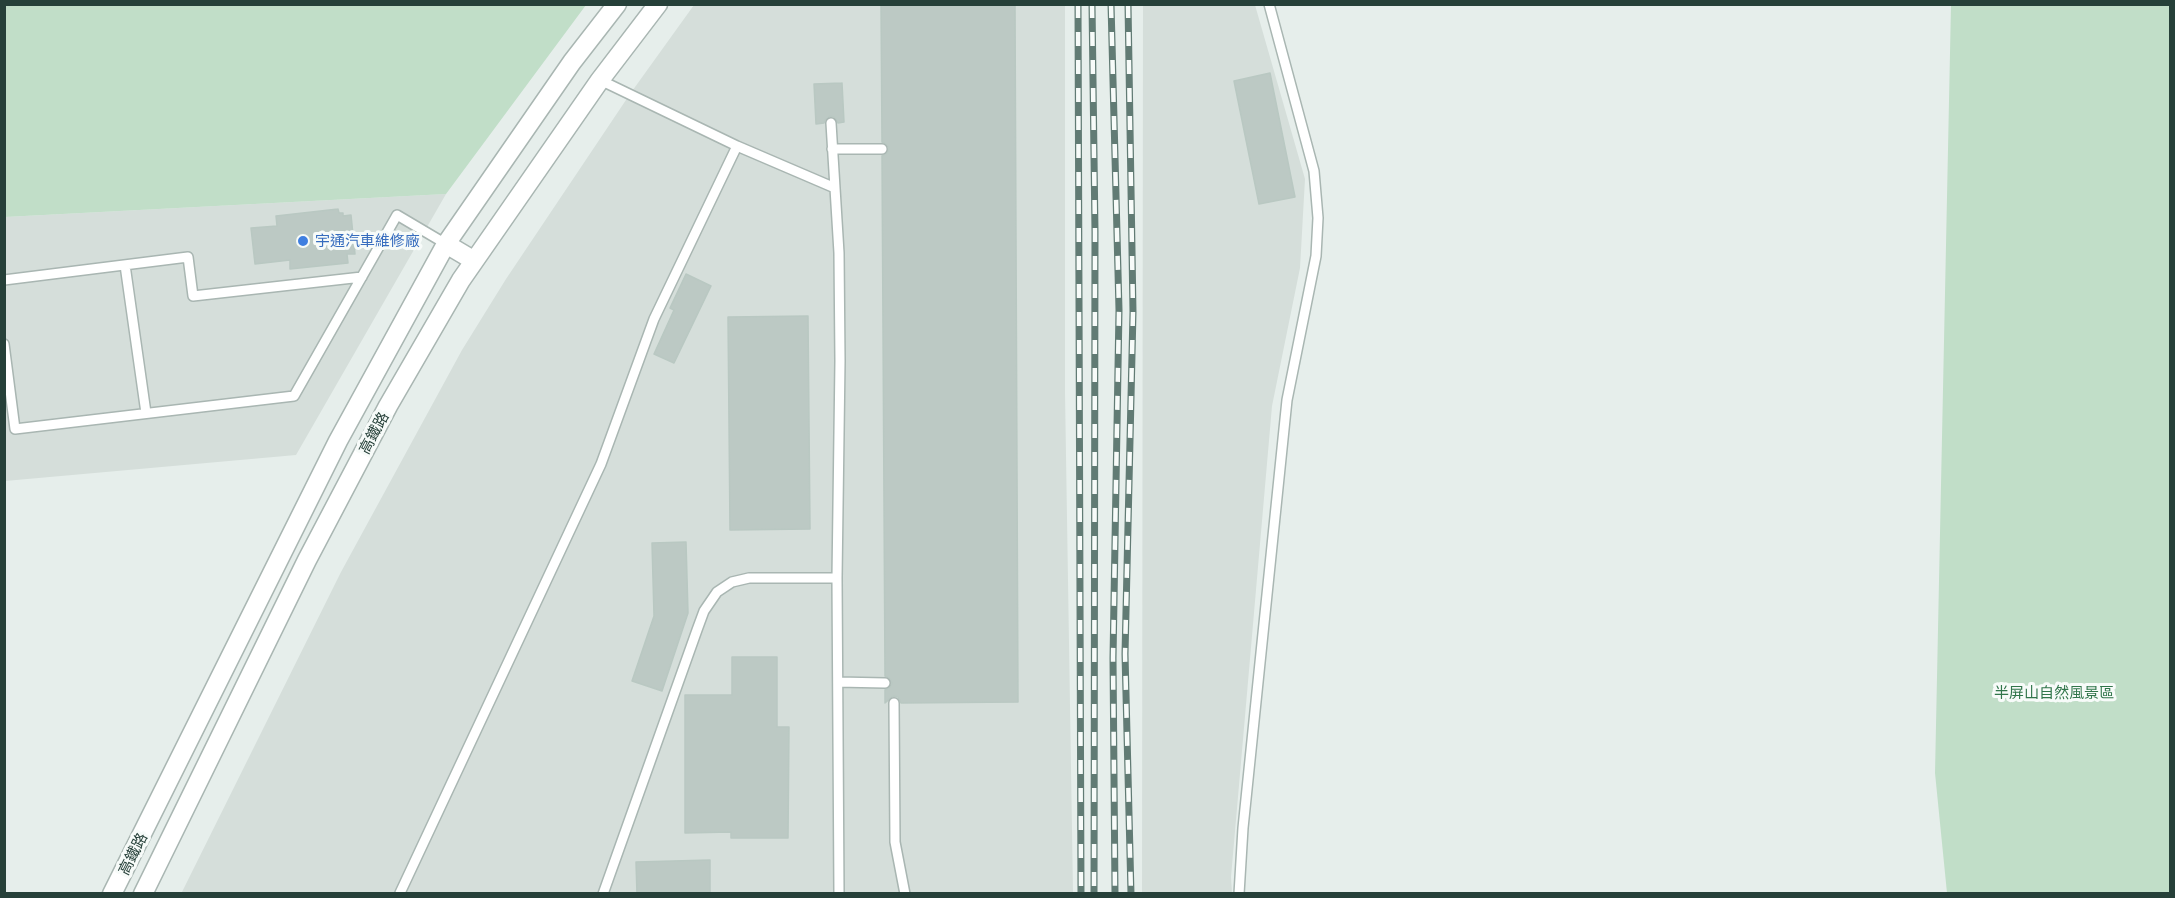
<!DOCTYPE html>
<meta charset="utf-8">
<style>
body{margin:0}
#map{position:relative;width:2175px;height:898px;overflow:hidden;background:#e6eeeb;font-family:Ubuntu,sans-serif}
canvas{display:block}
.frame{position:absolute;inset:0;border:6px solid #264039;pointer-events:none}
</style>
<div id="map">
<canvas width="2175" height="898"></canvas>
<div class="frame"></div>
</div>
<script>
const c = document.querySelector('canvas').getContext('2d');
c.lineJoin = 'round';
function paint(path, color) {
  c.fillStyle = color;
  c.fill(path, 'evenodd');
}
function shape(rows) {
  const path = new Path2D();
  for (const r of rows) {
    path.moveTo(r[0], r[1]);
    for (let i = 2; i < r.length; i += 2) path.lineTo(r[i], r[i + 1]);
  }
  return path;
}
function trace(path, color, width, dash) {
  c.strokeStyle = color;
  c.lineWidth = width;
  c.lineCap = dash ? 'butt' : 'round';
  c.setLineDash(dash || []);
  c.stroke(path);
}
function label(font, color, halo, rows, align = 'center') {
  c.font = font + ' Ubuntu,"Noto Sans TC",sans-serif';
  c.lineWidth = 6;
  c.setLineDash([]);
  c.textBaseline = 'middle';
  c.strokeStyle = halo;
  c.fillStyle = color;
  for (const [text, x, y, turn = 0] of rows) {
    c.save();
    c.translate(x, y);
    c.rotate((+turn || 0) * Math.PI / 180);
    c.textAlign = isNaN(turn) ? turn : align;
    if (halo) c.strokeText(text, 0, 0);
    c.fillText(text, 0, 0);
    c.restore();
  }
}
paint(shape([
 [694,5,1065,5,1065,393,1073,893,181,894,341,572,462,350,506,279,630,94],
 [1143,5,1255,5,1305,179,1300,268,1272,406,1231,877,1232,893,1142,894],
 [446,194,296,455,5,481,5,217]
]), '#d5deda');
paint(shape([
 [5,4,586,4,586,5,446,194,5,217],
 [1951,5,2170,5,2170,893,1947,893,1935,773]
]), '#c1dec8');
const building = shape([
 [881,4,1015,4,1018,702,901,703,898,697,893,696,885,703,885,690,890,687,892,683,889,678,885,676,882,156,887,153,889,148,886,144,882,142,881,4],
 [1270,73,1295,197,1259,204,1234,81,1270,73],
 [842,83,844,122,838,123,834,117,830,116,825,120,824,123,816,124,814,84,842,83],
 [338,209,339,213,343,213,343,216,351,215,355,254,347,254,348,263,290,269,290,260,255,264,251,228,277,226,276,216,338,209],
 [686,274,711,286,674,363,654,354,674,310,670,308,686,274],
 [808,316,810,529,730,530,728,317,808,316],
 [686,542,688,613,662,691,632,681,654,616,652,543,686,542],
 [732,657,777,657,777,727,789,727,788,838,731,838,731,832,685,833,685,695,732,695,732,657],
 [710,860,710,894,637,894,636,862,710,860]
]);
paint(building, '#bcc9c4');
trace(building, '#b9c8c2', 1.5);
const service = shape([
 [600,80,737,146,835,188],
 [831,123,839,253,840,361,837,578,839,894],
 [832,149,882,149],
 [125,265,146,413],
 [4,280,188,257,193,296,362,277],
 [4,344,15,429,294,396,397,215,446,244],
 [838,682,885,683],
 [894,703,895,842,905,894],
 [400,893,601,464,654,319,737,146],
 [603,894,697,630,704,611,717,592,732,582,749,578,837,578],
 [1239,894,1243,828,1287,400,1316,256,1318,218,1314,171,1269,4]
]);
const minor = shape([
 [446,244,473,260]
]);
const tertiary = shape([
 [112,894,338,441,446,244,572,62,617,4],
 [143,894,307,560,388,406,461,280,600,80,658,4]
]);
trace(service, '#a9b6b2', 12);
trace(minor, '#a9b6b2', 21);
trace(tertiary, '#a9b6b2', 21);
trace(service, '#fff', 9);
trace(minor, '#fff', 18);
trace(tertiary, '#fff', 18);
const rail = shape([
 [1078,4,1081,894],
 [1092,4,1095,232,1094,894],
 [1111,4,1119,310,1113,658,1115,894],
 [1128,4,1133,312,1125,654,1131,894]
]);
trace(rail, '#617b74', 7);
trace(rail, '#f7fbf9', 4.5, [14]);
for (const [x, y, r, color] of [
 [303,241,6,"#3f7fe0"]
]) {
  const dot = new Path2D();
  dot.arc(x, y, r, 0, 2 * Math.PI);
  c.fillStyle = color;
  c.fill(dot);
  trace(dot, '#f7fbf9', 2);
}
label('15px', '#366cbe', '#f7fbf9', [
 ["宇通汽車維修廠",315,241]
], 'left');
label('15px', '#264039', '#f7fbf9', [
 ["高鐵路",374,433,-62],
 ["高鐵路",133,854,-63]
]);
label('15px', '#31764b', '#f7fbf9', [
 ["半屏山自然風景區",2054,693]
]);
</script>
